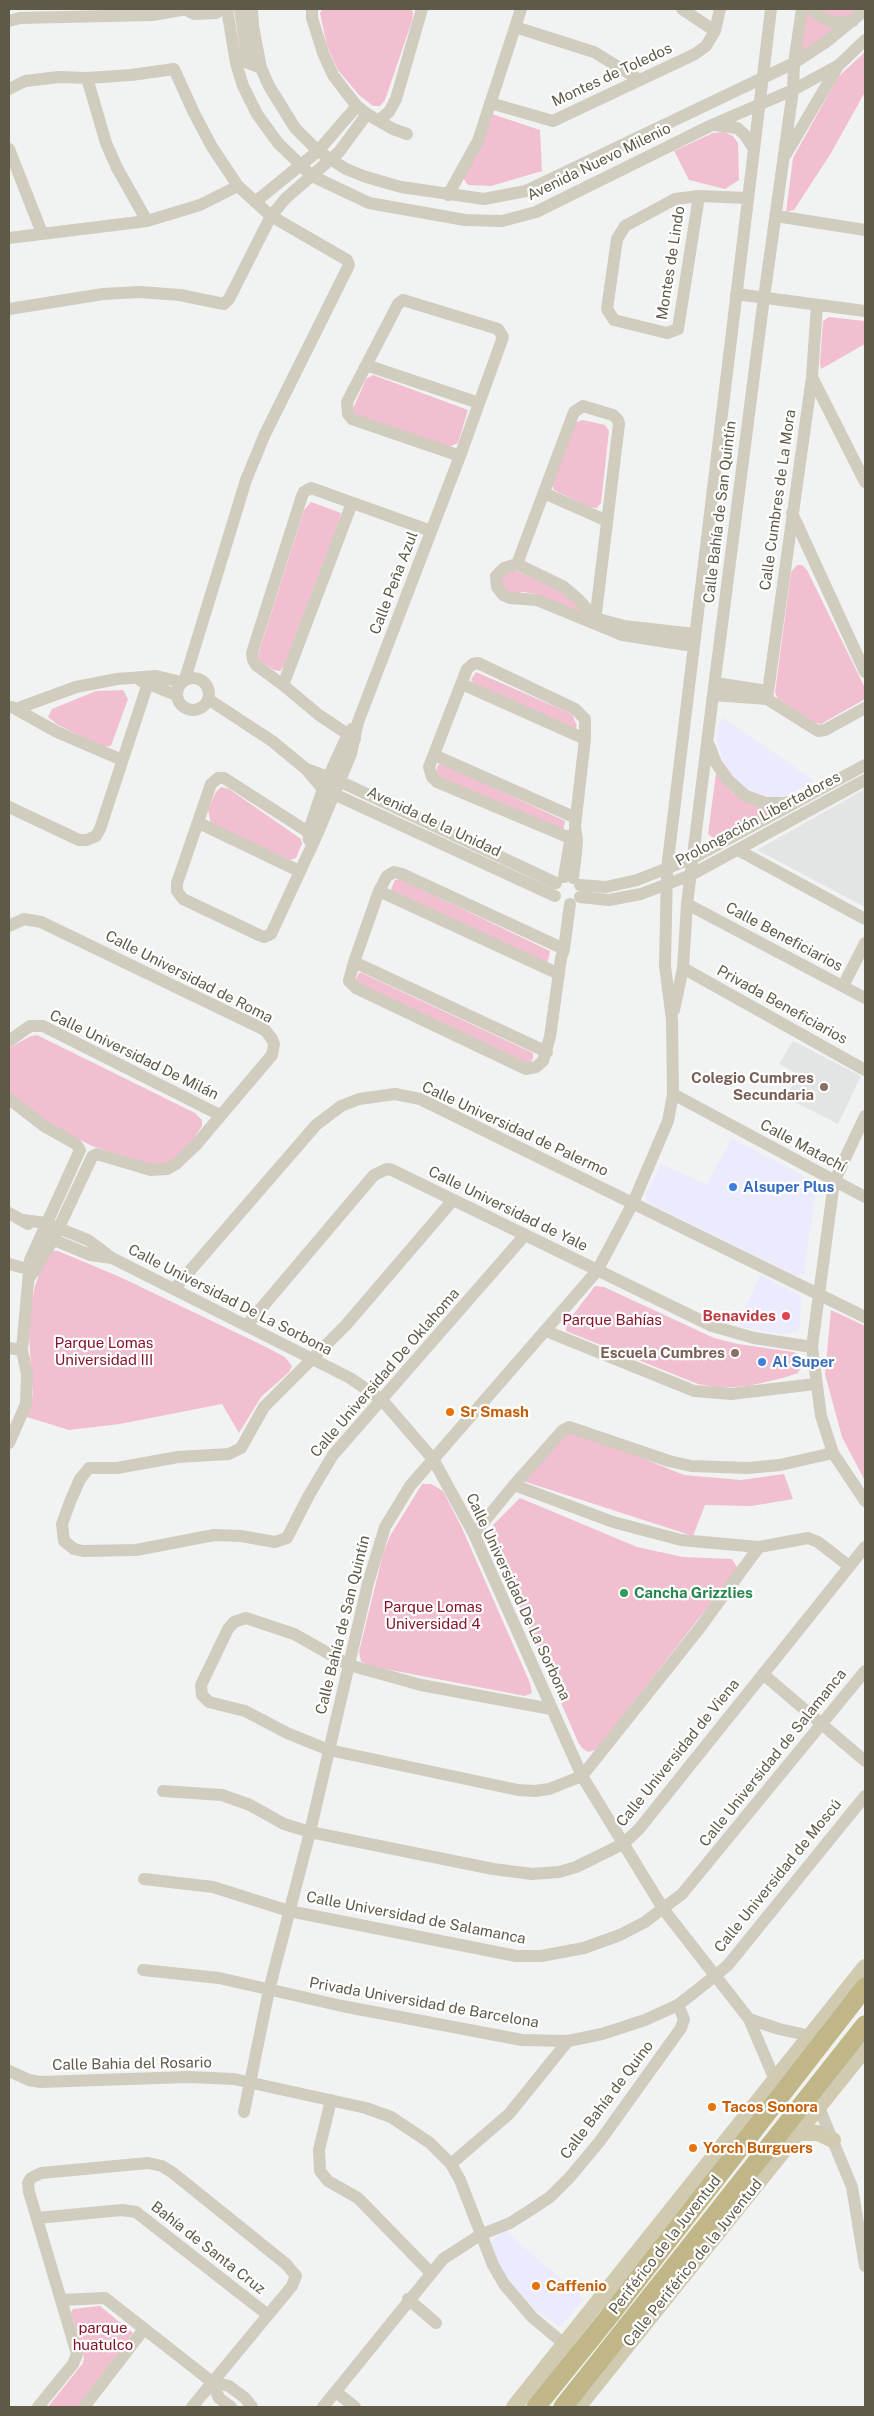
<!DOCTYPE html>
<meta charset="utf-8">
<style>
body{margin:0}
#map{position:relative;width:874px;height:2416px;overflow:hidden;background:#f1f3f3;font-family:"Public Sans",sans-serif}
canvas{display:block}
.frame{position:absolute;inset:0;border:10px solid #5f5a48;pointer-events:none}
</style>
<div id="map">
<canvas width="874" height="2416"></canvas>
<div class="frame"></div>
</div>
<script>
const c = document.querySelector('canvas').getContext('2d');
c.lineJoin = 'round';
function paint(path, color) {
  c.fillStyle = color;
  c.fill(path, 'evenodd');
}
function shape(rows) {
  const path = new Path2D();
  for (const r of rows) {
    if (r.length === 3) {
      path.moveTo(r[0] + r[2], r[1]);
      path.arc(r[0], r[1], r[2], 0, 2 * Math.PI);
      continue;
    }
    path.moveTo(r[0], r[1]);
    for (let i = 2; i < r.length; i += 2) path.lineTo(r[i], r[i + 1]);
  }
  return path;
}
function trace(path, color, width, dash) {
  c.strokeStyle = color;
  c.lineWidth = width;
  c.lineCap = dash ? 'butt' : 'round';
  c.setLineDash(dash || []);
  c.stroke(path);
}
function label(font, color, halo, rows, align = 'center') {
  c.font = font + ' "Public Sans",sans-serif';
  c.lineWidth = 4.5;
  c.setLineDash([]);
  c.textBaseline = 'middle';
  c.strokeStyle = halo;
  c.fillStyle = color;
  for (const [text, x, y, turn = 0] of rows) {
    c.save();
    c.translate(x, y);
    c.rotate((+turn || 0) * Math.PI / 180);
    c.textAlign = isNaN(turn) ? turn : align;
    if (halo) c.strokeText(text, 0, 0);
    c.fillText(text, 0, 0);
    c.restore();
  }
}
paint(shape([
 [722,717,815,781,788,795,765,798,747,788,731,776,724,765,718,745,717,730],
 [732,1138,815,1182,816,1190,804,1275,794,1275,647,1202,646,1193,661,1164,707,1184],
 [760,1275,801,1295,800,1327,796,1332,782,1334,740,1327,740,1319],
 [504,2230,584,2299,560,2327,520,2299,503,2273,490,2243]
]), '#ecebfd');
paint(shape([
 [865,789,865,907,757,850],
 [793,1041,861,1076,838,1124,786,1098,798,1074,779,1064]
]), '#e3e4e4');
paint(shape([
 [323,9,410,9,413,12,412,21,385,100,380,106,373,106,359,95,338,70,327,46,320,13],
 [801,9,865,9,794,58],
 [865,52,865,92,831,153,794,210,786,212,793,158,838,77],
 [492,114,540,130,542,171,491,186,468,185,463,178],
 [724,132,733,136,738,143,739,180,725,189,689,180,674,151,713,133],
 [829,317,865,321,865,344,821,369,820,363,823,321],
 [373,375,468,410,458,443,449,447,358,417,352,411,366,379],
 [583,420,605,425,609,431,601,503,597,508,589,507,554,490,552,485,576,422],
 [311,502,341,513,339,521,284,666,280,671,274,670,260,661,258,655,304,510],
 [797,565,802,565,807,570,865,688,865,699,821,724,813,722,778,699,775,693,791,572],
 [510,568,557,589,573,600,584,615,536,594,523,592,514,594,500,587,501,575],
 [476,672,572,714,577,726,575,729,475,684,471,680],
 [123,690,128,699,111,746,104,747,58,725,48,717,52,709,96,691],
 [443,764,565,821,563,832,437,776,436,771,438,765],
 [716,773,733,793,750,803,773,809,720,838,713,838,708,834],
 [221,787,229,789,301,839,302,844,296,858,290,860,211,824,208,810,216,792],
 [400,879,550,951,548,961,545,964,394,893,391,889,395,880],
 [359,973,362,973,533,1053,533,1059,529,1064,354,984],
 [37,1035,195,1113,202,1120,202,1126,192,1141,168,1167,159,1167,92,1146,63,1131,34,1114,9,1094,9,1048,31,1036],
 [52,1251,58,1251,120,1277,262,1345,285,1357,292,1366,289,1372,261,1397,239,1433,222,1404,120,1424,69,1430,27,1417,33,1394,28,1321,35,1286,44,1262],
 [595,1286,604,1287,714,1338,738,1344,793,1352,798,1354,801,1367,798,1373,783,1378,748,1386,720,1388,698,1384,566,1331,566,1324],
 [831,1310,865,1326,865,1481,842,1437,825,1374],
 [575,1431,684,1475,741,1480,784,1474,793,1499,752,1506,705,1505,693,1536,523,1481,564,1434],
 [422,1484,431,1484,443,1491,461,1526,530,1683,532,1693,525,1696,370,1666,361,1661,359,1652,383,1554,390,1536],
 [520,1498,637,1547,683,1557,732,1559,737,1567,735,1572,596,1750,588,1752,582,1748,578,1742,488,1534,494,1524],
 [100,2306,133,2333,77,2407,48,2407,83,2363,84,2357,71,2313,73,2309]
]), '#f1bfcf');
trace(shape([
 [227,9,236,63,243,86,257,114,278,143,312,176,369,203,465,220,502,221,536,212,712,125,793,90,839,65,865,40],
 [240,9,248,63,261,68],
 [252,9,253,26,261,68,269,86,295,128,318,151,346,169,366,177,401,187,484,199,526,191,794,63,826,42,865,10],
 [312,9,312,18,323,53,333,75,345,91,357,106,367,114,393,129,407,134],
 [682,9,715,31],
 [812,9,818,15,831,22,853,21],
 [186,10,194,14,216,13,222,9],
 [9,21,20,18,152,15,187,9],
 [515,27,594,52,638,79],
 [174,69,194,113,212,147,238,186,271,216,347,260,349,265,265,434,246,480,185,679],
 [87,78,106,143,117,168,147,221],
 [9,89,25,81,59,77,87,78,131,75,174,69],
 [490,103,553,121,695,54,706,46,715,31,720,9],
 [379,120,389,112,396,99,422,9],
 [715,125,737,128,744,134,754,149],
 [9,149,42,233],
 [786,154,838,66],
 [448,195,478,141,521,9],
 [699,196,678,329,667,333,614,320,607,309,617,239,625,226,675,199,699,196,747,198],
 [255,202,318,151,357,106],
 [776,216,865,230],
 [9,238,147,221,200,205,238,186],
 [736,294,865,311],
 [9,309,103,294,140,292,180,295,224,304,229,299,271,216,286,198,339,152,367,114],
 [366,365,479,403],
 [812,377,865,482],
 [544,493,605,520],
 [792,513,865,672],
 [517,564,574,412,583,406,613,415,618,420,619,424,595,621],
 [693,646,622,635,537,600,510,598,503,595,497,587,496,576,504,568,517,564,564,587,579,600,595,618,624,626,695,634],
 [193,694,16],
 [141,681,176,695],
 [715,683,768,691],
 [462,684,585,739],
 [283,685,352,503],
 [713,695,767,699,818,731,825,730,865,708],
 [208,699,272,741,306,769,323,789,555,896],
 [767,699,812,377,817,305],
 [12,707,57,732,122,760],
 [16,709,76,687,117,679,156,676,181,682],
 [355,739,319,715,283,685,256,665,253,660,252,653,302,496,304,492,311,488,431,531],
 [709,745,716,763,728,780,746,796,765,803,784,803,793,801],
 [434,755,576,818],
 [306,769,339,781,556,883],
 [9,807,79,840,87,840,96,836,100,829,150,677],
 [199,823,299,871],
 [316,837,224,778,218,778,211,784,177,883,177,891,183,899,259,935,264,937,271,934,316,837,351,754,358,722,460,456,503,337,498,329,403,300,398,304,347,402,348,414,352,419,460,456],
 [309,840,308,833,323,789,347,736,352,729],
 [738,850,865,919],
 [564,877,571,835],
 [573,878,576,853,577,841,575,826,585,739,585,719,575,709,478,663,473,664,467,669,429,767,432,777,437,782,577,841],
 [580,885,606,887,637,880,693,858,865,765],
 [379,891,559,974],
 [580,897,609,900,641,894,691,875,865,780],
 [687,904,865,998],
 [9,926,24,919,41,922,265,1030,272,1039,274,1044,272,1055,195,1146,176,1164,167,1169,151,1170,97,1154,92,1157,53,1240,30,1277],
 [564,949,402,874,394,872,387,876,379,891,354,962,349,981,356,988,526,1069,536,1067,543,1061,550,1037,561,958,564,949,570,904],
 [354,962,547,1052],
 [683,968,865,1070],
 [843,986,865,943],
 [674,1010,683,968,687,904,713,695,763,305,793,90,794,63,802,9],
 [9,1041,30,1026,43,1026,220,1115],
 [673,1094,865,1197],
 [9,1099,44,1126,76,1144,80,1150,30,1260,22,1350,27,1374,26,1404,9,1443],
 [865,1116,834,1182,812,1347,821,1416,833,1453,865,1501],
 [453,1200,346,1325,264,1407,241,1448,229,1454,178,1457,117,1468,89,1468,80,1479,70,1502,62,1524,64,1541,74,1549,83,1551,136,1550,214,1535,241,1536,275,1542,287,1538,309,1495,333,1455,525,1235],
 [9,1213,28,1224],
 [23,1220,46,1223,88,1240,112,1258,350,1378,382,1400,433,1459,474,1534,582,1776,664,1910,749,2019,775,2080,779,2084],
 [47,1237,90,1255,112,1258],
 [9,1264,35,1271],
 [175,1288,316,1125,341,1106,359,1099,395,1094,420,1099,865,1317],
 [247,1325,374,1175,387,1169,392,1170,712,1326,754,1338,812,1347],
 [546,1331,694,1391,731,1394,815,1384],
 [9,1348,22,1350],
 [514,1485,613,1522,681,1540,759,1547,808,1538,818,1542,849,1566],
 [474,1534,514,1485,563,1430,569,1427,669,1461,691,1466,748,1468,780,1465,833,1453],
 [763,1674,865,1761],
 [551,1709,421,1685,349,1665,294,1634,246,1618,234,1622,228,1629,201,1685,202,1695,209,1702,245,1711,287,1733,329,1750,518,1790,535,1791,549,1789,582,1776,699,1629,759,1547],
 [163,1791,222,1795,250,1805,284,1824,310,1832,493,1869,532,1874,559,1872,576,1867,623,1844,639,1829,865,1547],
 [144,1879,213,1887,289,1911,516,1956,541,1956,584,1948,620,1935,645,1922,682,1894,865,1671],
 [143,1970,219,1978,342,2006,522,2040,568,2041,602,2034,645,2020,678,2005,715,1976,728,1965,865,1796],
 [749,2019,779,2029,811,2036,815,2039],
 [9,2071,29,2080,40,2082,188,2077,234,2079,366,2108,391,2117,430,2143,451,2164,460,2180,493,2265,504,2284,532,2317,570,2349],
 [331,2100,319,2150,320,2171,328,2181,358,2198,430,2272],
 [818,2105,852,2187,865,2266],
 [244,2112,269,1990,310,1832,368,1583,385,1527,410,1486,597,1271,633,1203,668,1121,673,1094,672,1020,665,966,667,869,771,9],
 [451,2164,509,2114,568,2041],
 [37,2218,122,2210,136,2212,268,2315],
 [408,2299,436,2323],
 [61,2300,105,2298,212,2382,229,2386,245,2398,252,2407],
 [212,2382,219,2398,231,2407],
 [336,2392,355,2407],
 [38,2407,73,2364,77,2354,29,2192,28,2183,31,2178,41,2173,148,2163,162,2166,173,2173,286,2264,296,2276,292,2286,192,2407],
 [84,2407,144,2329],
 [323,2407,443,2259,480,2235,510,2223,529,2211,550,2197,570,2177,600,2141,681,2028,684,2019,678,2005]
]), '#d0ccbe', 12);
trace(shape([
 [796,2133,818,2133,833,2140],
 [514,2407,865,1967],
 [578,2407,865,2049]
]), '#d0cab0', 16);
trace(shape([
 [536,2407,607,2319,865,1987],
 [563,2407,865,2025]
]), '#c1b688', 19);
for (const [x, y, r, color] of [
 [824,1087,5,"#8d6e63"],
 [733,1187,5,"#3f7fe0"],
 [786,1316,5,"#e0444e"],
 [735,1353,5,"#8d6e63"],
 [762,1362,5,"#3f7fe0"],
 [450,1412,5,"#e8710a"],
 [624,1593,5,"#2e9e5b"],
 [712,2107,5,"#e8710a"],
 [693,2148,5,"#e8710a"],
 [536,2286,5,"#e8710a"]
]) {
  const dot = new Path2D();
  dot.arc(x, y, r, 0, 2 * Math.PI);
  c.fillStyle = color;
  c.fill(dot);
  trace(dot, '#fff', 2);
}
label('15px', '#5f5a48', '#fff', [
 ["Montes de Toledos",612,75,-25],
 ["Avenida Nuevo Milenio",599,162,-26],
 ["Montes de Lindo",671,263,-81],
 ["Calle Cumbres de La Mora",778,500,-82],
 ["Calle Bahía de San Quintín",720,512,-83],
 ["Calle Peña Azul",394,583,-69],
 ["Prolongación Libertadores",758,819,-28],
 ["Avenida de la Unidad",434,822,25],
 ["Calle Beneficiarios",784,937,28],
 ["Calle Universidad de Roma",189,977,27],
 ["Privada Beneficiarios",782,1005,29],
 ["Calle Universidad De Milán",134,1055,26],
 ["Calle Universidad de Palermo",515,1129,25],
 ["Calle Matachí",803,1146,28],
 ["Calle Universidad de Yale",508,1209,26],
 ["Calle Universidad De La Sorbona",230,1300,27],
 ["Calle Universidad De Oklahoma",385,1373,-49],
 ["Calle Universidad De La Sorbona",518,1597,65],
 ["Calle Bahía de San Quintín",343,1625,-76],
 ["Calle Universidad de Viena",678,1753,-51],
 ["Calle Universidad de Salamanca",773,1758,-51],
 ["Calle Universidad de Moscú",778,1876,-51],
 ["Calle Universidad de Salamanca",416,1918,11],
 ["Privada Universidad de Barcelona",424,2003,10],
 ["Calle Bahia del Rosario",132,2064,-1],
 ["Calle Bahía de Quino",607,2100,-53],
 ["Periférico de la Juventud",665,2245,-52],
 ["Bahía de Santa Cruz",208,2248,38],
 ["Calle Periférico de la Juventud",693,2263,-51]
]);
label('bold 15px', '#785e54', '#fff', [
 ["Colegio Cumbres",814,1078],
 ["Secundaria",814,1095],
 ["Escuela Cumbres",725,1353]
], 'right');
label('bold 15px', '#366cbe', '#fff', [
 ["Alsuper Plus",743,1187],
 ["Al Super",772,1362]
], 'left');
label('bold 15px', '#be3a42', '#fff', [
 ["Benavides",776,1316]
], 'right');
label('15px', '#85142b', '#fff', [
 ["Parque Bahías",612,1320],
 ["Parque Lomas",104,1343],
 ["Universidad III",104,1360],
 ["Parque Lomas",433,1607],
 ["Universidad 4",433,1624],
 ["parque",103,2328],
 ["huatulco",103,2345]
]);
label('bold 15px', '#c56008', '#fff', [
 ["Sr Smash",460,1412],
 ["Tacos Sonora",722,2107],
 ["Yorch Burguers",703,2148],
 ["Caffenio",546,2286]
], 'left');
label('bold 15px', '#27864d', '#fff', [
 ["Cancha Grizzlies",634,1593]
], 'left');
</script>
